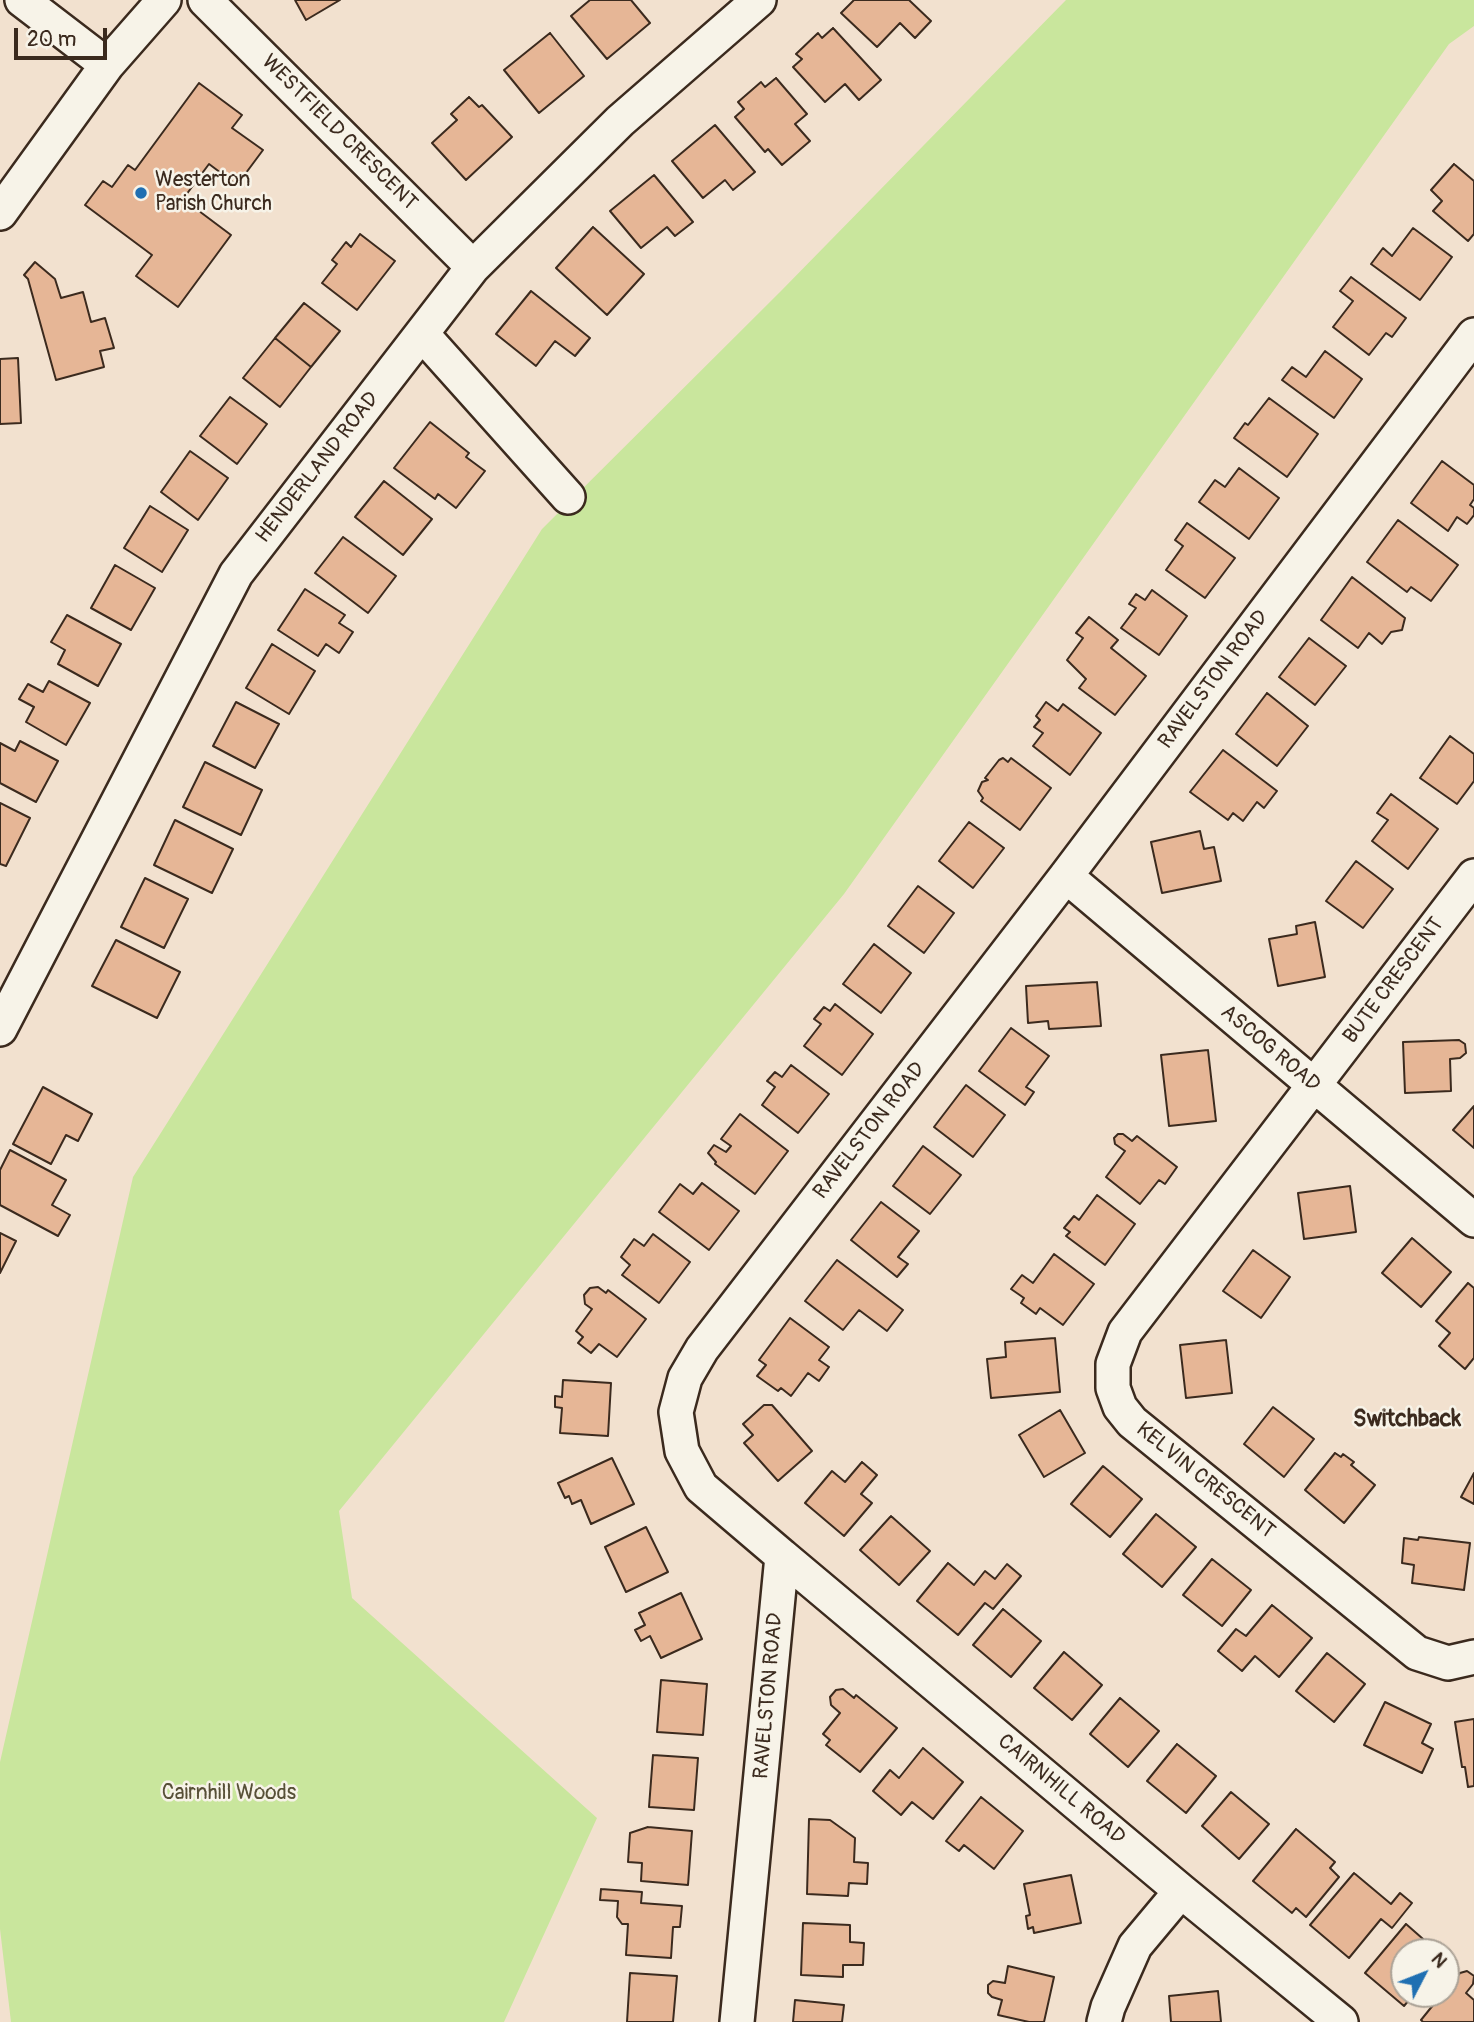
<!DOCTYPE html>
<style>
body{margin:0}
#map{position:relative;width:1474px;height:2022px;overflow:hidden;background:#f2e1cf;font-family:Pangolin,sans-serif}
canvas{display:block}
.north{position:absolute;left:1390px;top:1938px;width:70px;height:70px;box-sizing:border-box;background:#f7f3e8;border:2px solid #aca397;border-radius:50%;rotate:48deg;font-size:19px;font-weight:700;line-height:28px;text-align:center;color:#3b2a1e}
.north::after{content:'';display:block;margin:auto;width:24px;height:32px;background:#1f6fb2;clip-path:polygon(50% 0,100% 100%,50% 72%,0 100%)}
.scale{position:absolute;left:14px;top:28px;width:93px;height:32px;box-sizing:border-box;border:4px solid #3b2a1e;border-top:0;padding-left:9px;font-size:21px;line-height:24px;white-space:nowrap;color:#3b2a1e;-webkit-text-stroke:5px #f7f3e8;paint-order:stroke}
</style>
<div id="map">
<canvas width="1474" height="2022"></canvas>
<div class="north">N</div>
<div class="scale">20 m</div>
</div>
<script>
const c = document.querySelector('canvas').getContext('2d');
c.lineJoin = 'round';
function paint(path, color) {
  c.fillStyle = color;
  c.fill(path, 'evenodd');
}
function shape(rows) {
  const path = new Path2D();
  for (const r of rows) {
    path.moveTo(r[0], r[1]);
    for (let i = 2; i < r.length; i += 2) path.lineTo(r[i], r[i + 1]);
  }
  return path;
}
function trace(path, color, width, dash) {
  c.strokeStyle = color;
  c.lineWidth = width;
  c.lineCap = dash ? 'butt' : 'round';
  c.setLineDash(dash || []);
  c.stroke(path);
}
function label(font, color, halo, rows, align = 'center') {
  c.font = font + ' Pangolin,sans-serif';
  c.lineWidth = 5;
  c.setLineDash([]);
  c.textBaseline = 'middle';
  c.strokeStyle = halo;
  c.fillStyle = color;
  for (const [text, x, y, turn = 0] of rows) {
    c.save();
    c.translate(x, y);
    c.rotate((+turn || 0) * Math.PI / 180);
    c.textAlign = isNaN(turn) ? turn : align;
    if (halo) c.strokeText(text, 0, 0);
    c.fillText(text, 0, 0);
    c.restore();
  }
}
paint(shape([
 [1066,0,1474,0,1474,26,1449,44,844,894,339,1511,352,1598,597,1818,504,2022,11,2022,0,1929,0,1762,133,1177,542,529,780,292]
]), '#c9e69d');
const building = shape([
 [295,0,340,0,306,20,295,0],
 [590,0,631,0,650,23,607,59,571,16,590,0],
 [854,0,909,0,931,21,915,38,900,23,877,47,841,13,854,0],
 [833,28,881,80,859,100,845,84,825,102,793,67,802,59,796,54,818,33,822,38,833,28],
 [550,33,584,76,539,113,504,70,550,33],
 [776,78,807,114,795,124,810,141,782,165,768,149,765,152,735,117,744,109,738,102,761,82,765,87,776,78],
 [199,83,242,115,232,128,263,150,237,185,209,164,183,199,231,235,178,307,136,276,152,255,85,205,103,181,112,187,128,165,135,170,199,83],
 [469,97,479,107,482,105,512,137,466,180,432,143,457,120,451,114,469,97],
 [715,125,755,172,733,190,725,180,703,198,672,161,715,125],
 [1454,164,1474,181,1474,234,1468,241,1433,211,1442,201,1431,190,1454,164],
 [654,175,693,222,675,236,667,227,641,248,610,211,654,175],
 [593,227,644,274,607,315,556,268,593,227],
 [1413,228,1452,257,1420,300,1371,264,1383,248,1392,256,1413,228],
 [360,234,395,261,357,310,322,283,337,264,332,260,346,242,351,247,360,234],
 [35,262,55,279,61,298,83,292,91,322,105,318,114,348,100,351,104,367,56,380,28,279,24,275,35,262],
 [1351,277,1406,318,1392,337,1386,333,1369,355,1333,327,1353,301,1340,291,1351,277],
 [531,291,590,338,575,356,555,341,536,366,496,334,531,291],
 [304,303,340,331,311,367,275,338,304,303],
 [275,338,311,367,280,407,243,378,275,338],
 [1325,351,1362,379,1334,418,1282,380,1292,367,1306,377,1325,351],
 [18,358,21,423,0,424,0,359,18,358],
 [230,397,267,424,237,464,200,436,230,397],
 [1269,398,1318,434,1287,477,1234,438,1245,423,1248,425,1269,398],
 [430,422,469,453,466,457,485,471,456,508,438,494,435,499,394,468,430,422],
 [190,451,228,478,198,520,161,492,190,451],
 [1442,461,1474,485,1474,499,1470,505,1474,508,1474,515,1467,524,1457,517,1448,531,1411,503,1442,461],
 [1239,468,1279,498,1249,539,1199,502,1215,480,1225,487,1239,468],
 [384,481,432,519,403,555,355,517,384,481],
 [150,506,188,530,162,572,124,548,150,506],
 [1398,520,1458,565,1431,601,1411,587,1407,592,1367,562,1398,520],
 [1187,523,1235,558,1205,598,1166,570,1183,546,1175,540,1187,523],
 [343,537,396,576,368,613,315,573,343,537],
 [115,565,155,588,131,630,91,608,115,565],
 [1352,577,1405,618,1402,630,1391,632,1382,644,1369,633,1358,648,1321,620,1352,577],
 [305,589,345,615,339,623,353,632,339,653,326,644,318,656,278,630,305,589],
 [1152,590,1187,616,1159,655,1121,628,1136,608,1129,604,1136,594,1145,600,1152,590],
 [67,615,121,644,98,686,58,664,65,650,51,642,67,615],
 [1089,617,1118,640,1111,648,1146,676,1115,715,1079,688,1086,679,1067,660,1083,638,1076,633,1089,617],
 [1309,638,1346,666,1315,705,1279,677,1309,638],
 [272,644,315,671,289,714,246,688,272,644],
 [49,681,90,703,66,745,26,722,34,707,19,699,28,684,43,692,49,681],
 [1267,693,1308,726,1277,766,1236,734,1267,693],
 [236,702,279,724,255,768,213,746,236,702],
 [1046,702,1058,711,1063,704,1101,733,1070,775,1033,746,1043,733,1034,727,1040,720,1036,716,1046,702],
 [1450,736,1474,754,1474,781,1457,804,1420,778,1450,736],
 [20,741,58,761,36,802,0,783,0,743,15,751,20,741],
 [1223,750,1277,791,1264,808,1257,802,1243,821,1233,813,1228,820,1190,792,1223,750],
 [1003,758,1008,762,1011,758,1051,788,1020,830,981,801,983,798,978,791,982,782,988,780,985,778,999,760,1003,758],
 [205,762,262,790,241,835,183,807,205,762],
 [1391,794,1438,829,1408,869,1372,841,1388,820,1377,813,1391,794],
 [0,803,30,818,6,866,0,864,0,803],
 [175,820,233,849,212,893,154,865,175,820],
 [969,822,1004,848,973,888,939,861,969,822],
 [1200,831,1204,849,1214,847,1221,881,1162,893,1151,842,1200,831],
 [1356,861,1393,889,1363,928,1326,901,1356,861],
 [145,878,188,899,164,948,121,927,145,878],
 [918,886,954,913,924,953,888,926,918,886],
 [1315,922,1325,977,1278,986,1269,939,1297,934,1296,926,1315,922],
 [116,940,180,972,157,1018,92,986,116,940],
 [874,944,911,973,881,1013,843,984,874,944],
 [1097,982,1101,1026,1049,1029,1048,1021,1028,1023,1026,986,1097,982],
 [835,1004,873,1034,842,1075,804,1046,821,1024,814,1019,824,1007,830,1011,835,1004],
 [1011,1028,1049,1056,1026,1087,1034,1092,1025,1105,979,1071,1011,1028],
 [1459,1040,1465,1044,1466,1053,1460,1058,1450,1059,1451,1091,1405,1093,1403,1042,1459,1040],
 [1208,1050,1216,1121,1169,1126,1161,1055,1208,1050],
 [791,1065,829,1094,798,1133,762,1105,775,1087,767,1081,775,1072,782,1077,791,1065],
 [966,1085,1005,1115,973,1157,934,1127,966,1085],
 [43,1087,92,1114,78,1141,66,1135,51,1164,13,1144,43,1087],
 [1474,1106,1474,1148,1453,1130,1474,1106],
 [740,1114,788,1151,755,1194,715,1164,716,1162,708,1153,714,1145,726,1152,731,1146,721,1139,740,1114],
 [1118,1134,1123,1134,1132,1141,1137,1136,1177,1167,1165,1184,1159,1180,1140,1204,1106,1177,1125,1151,1115,1144,1114,1138,1118,1134],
 [923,1146,961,1175,930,1214,893,1186,923,1146],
 [10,1150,66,1180,52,1205,70,1215,58,1236,0,1205,0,1170,10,1150],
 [702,1183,739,1211,709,1250,659,1212,680,1184,693,1194,702,1183],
 [1350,1186,1356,1232,1304,1239,1298,1193,1350,1186],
 [1097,1195,1135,1224,1105,1265,1066,1236,1070,1232,1064,1228,1074,1216,1079,1220,1097,1195],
 [881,1202,919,1231,898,1257,908,1264,897,1277,851,1240,881,1202],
 [0,1233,16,1241,0,1273,0,1233],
 [653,1234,690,1262,659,1303,622,1275,630,1265,621,1257,634,1239,644,1246,653,1234],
 [1412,1238,1451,1272,1421,1307,1382,1273,1412,1238],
 [1253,1250,1290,1277,1261,1318,1223,1291,1253,1250],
 [1054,1254,1094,1284,1063,1325,1040,1308,1036,1314,1021,1303,1024,1298,1011,1289,1022,1275,1033,1283,1054,1254],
 [837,1260,903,1310,887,1331,859,1310,843,1330,805,1301,837,1260],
 [1468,1283,1474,1288,1474,1358,1465,1369,1439,1346,1450,1333,1436,1321,1468,1283],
 [598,1287,606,1293,608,1290,646,1319,617,1357,599,1344,591,1353,578,1343,583,1337,576,1331,592,1309,585,1304,584,1295,590,1288,598,1287],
 [790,1318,829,1347,819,1360,829,1367,819,1381,808,1373,791,1396,781,1388,778,1391,757,1376,766,1365,759,1360,790,1318],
 [1055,1338,1060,1392,991,1398,987,1359,1006,1357,1005,1342,1055,1338],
 [1226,1340,1232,1393,1186,1398,1180,1345,1226,1340],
 [563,1380,611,1383,608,1436,560,1433,562,1408,555,1407,555,1396,562,1397,563,1380],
 [764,1405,772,1405,812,1451,778,1481,744,1443,753,1435,743,1424,764,1405],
 [1273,1407,1314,1439,1284,1477,1244,1444,1273,1407],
 [1060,1410,1085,1453,1044,1477,1019,1435,1060,1410],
 [1335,1453,1341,1457,1343,1454,1354,1462,1351,1465,1375,1485,1344,1523,1305,1490,1335,1453],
 [612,1458,634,1504,591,1524,581,1500,572,1504,569,1496,565,1498,558,1483,612,1458],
 [862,1462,877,1475,861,1494,872,1503,844,1536,805,1503,832,1471,845,1482,862,1462],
 [1103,1466,1142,1499,1110,1537,1071,1504,1103,1466],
 [1474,1473,1474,1504,1461,1497,1474,1473],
 [1156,1514,1196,1547,1162,1587,1123,1554,1156,1514],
 [891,1516,930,1551,899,1585,860,1550,891,1516],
 [646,1527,668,1572,626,1592,605,1547,646,1527],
 [1419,1537,1470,1543,1464,1590,1412,1583,1414,1565,1402,1563,1404,1538,1418,1540,1419,1537],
 [1212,1559,1251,1590,1222,1626,1183,1595,1212,1559],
 [948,1563,974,1585,985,1571,995,1579,1007,1564,1021,1576,993,1609,985,1603,958,1635,917,1601,948,1563],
 [681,1593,702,1639,661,1658,650,1636,641,1641,635,1630,645,1625,639,1613,681,1593],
 [1272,1605,1312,1638,1279,1677,1255,1656,1242,1671,1218,1651,1236,1629,1246,1636,1272,1605],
 [1003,1609,1041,1641,1011,1677,973,1645,1003,1609],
 [1064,1652,1102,1685,1072,1720,1034,1688,1064,1652],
 [1327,1653,1365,1684,1334,1722,1296,1691,1327,1653],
 [661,1680,707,1684,703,1735,657,1732,661,1680],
 [843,1689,854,1698,856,1695,897,1728,860,1772,826,1745,830,1740,823,1734,840,1713,831,1705,830,1697,836,1690,843,1689],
 [1120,1698,1159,1731,1128,1767,1090,1734,1120,1698],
 [1385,1702,1431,1724,1422,1743,1433,1749,1422,1773,1364,1745,1385,1702],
 [1474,1719,1474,1786,1468,1787,1465,1767,1462,1767,1455,1722,1474,1719],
 [1177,1744,1216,1776,1186,1813,1147,1781,1177,1744],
 [923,1748,963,1782,933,1819,912,1802,901,1815,873,1791,890,1770,899,1778,923,1748],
 [653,1755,698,1758,694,1810,649,1807,653,1755],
 [1231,1792,1269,1824,1239,1859,1202,1826,1231,1792],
 [981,1797,1023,1831,994,1869,964,1845,959,1851,946,1841,981,1797],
 [809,1819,830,1820,855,1838,854,1862,868,1863,867,1884,849,1883,848,1896,807,1894,809,1819],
 [648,1827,692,1831,688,1885,641,1881,642,1863,628,1862,630,1833,648,1827],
 [1296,1829,1335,1862,1330,1868,1339,1877,1306,1917,1296,1908,1292,1913,1253,1881,1296,1829],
 [1354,1873,1391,1904,1400,1893,1412,1903,1392,1928,1381,1919,1349,1958,1310,1925,1354,1873],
 [1071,1875,1081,1923,1034,1933,1033,1927,1028,1929,1026,1916,1030,1915,1024,1884,1071,1875],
 [601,1889,642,1892,641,1903,682,1906,680,1927,673,1927,671,1958,626,1955,628,1924,622,1924,617,1917,618,1901,600,1900,601,1889],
 [803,1923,850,1925,850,1942,864,1943,863,1965,843,1965,843,1977,801,1975,803,1923],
 [1406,1924,1431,1946,1425,1952,1404,1952,1404,1994,1414,1994,1404,2006,1365,1973,1406,1924],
 [1008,1966,1054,1977,1044,2022,1029,2022,998,2015,1002,2000,992,1997,988,1993,988,1985,993,1981,1005,1983,1008,1966],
 [1467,1971,1474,1976,1473,1984,1466,1993,1474,2000,1474,2022,1423,2022,1421,2020,1442,1994,1446,1994,1446,1990,1460,1973,1467,1971],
 [630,1973,677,1976,673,2022,627,2022,630,1973],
 [1218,1991,1221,2022,1171,2022,1169,1996,1218,1991],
 [795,2000,844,2005,842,2022,793,2022,795,2000]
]);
paint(building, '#e6b696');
trace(building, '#3b2a1e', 2);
const street = shape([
 [22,0,107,65],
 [205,0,473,267],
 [0,213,107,65,164,0],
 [422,334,568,497],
 [1066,876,1474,1220],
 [1474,876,1125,1332,1113,1364,1113,1388,1120,1407,1132,1422,1417,1653,1448,1663,1474,1657],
 [0,1029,236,574,473,267,620,121,759,0],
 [782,1556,1181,1891,1341,2022],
 [737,2022,782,1556,701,1487,682,1451,676,1412,685,1378,702,1349,1066,876,1474,335],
 [1104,2022,1108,2007,1135,1946,1181,1891]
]);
trace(street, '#3b2a1e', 38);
trace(street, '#f7f3e8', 33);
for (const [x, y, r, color] of [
 [141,193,7,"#1f6fb2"]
]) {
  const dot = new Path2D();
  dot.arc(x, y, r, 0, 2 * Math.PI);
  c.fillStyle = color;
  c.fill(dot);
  trace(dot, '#f7f3e8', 2.5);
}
label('21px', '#3b2a1e', '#f7f3e8', [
 ["WESTFIELD CRESCENT",339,133,45],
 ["HENDERLAND ROAD",318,468,-52],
 ["RAVELSTON ROAD",1214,680,-53],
 ["BUTE CRESCENT",1394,981,-53],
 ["ASCOG ROAD",1270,1049,40],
 ["RAVELSTON ROAD",870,1131,-52],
 ["KELVIN CRESCENT",1205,1481,39],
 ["RAVELSTON ROAD",769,1696,-85],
 ["CAIRNHILL ROAD",1061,1790,40]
]);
label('21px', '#3b2a1e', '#f7f3e8', [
 ["Westerton",155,181],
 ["Parish Church",155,205]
], 'left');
label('21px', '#575037', '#f7f3e8', [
 ["Cairnhill Woods",229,1794]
]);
label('bold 23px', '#3b2a1e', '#f7f3e8', [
 ["Switchback",1407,1420]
]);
</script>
